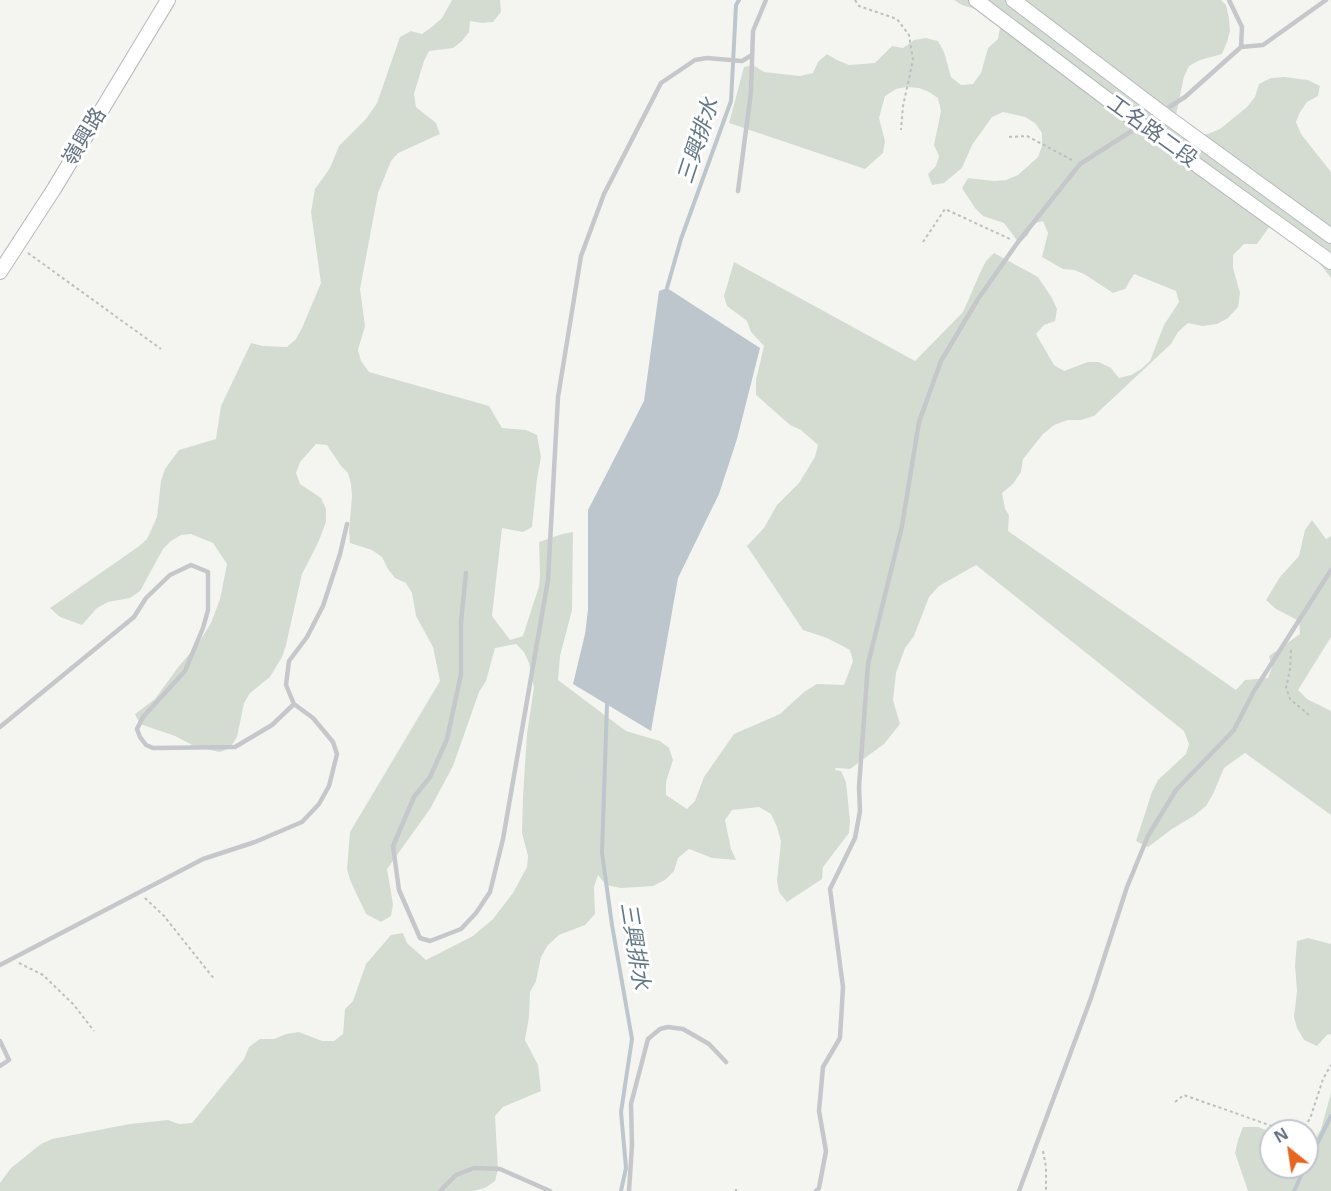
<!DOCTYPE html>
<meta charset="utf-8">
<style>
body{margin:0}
#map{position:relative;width:1331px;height:1191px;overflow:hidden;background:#f4f5f1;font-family:"Noto Sans",sans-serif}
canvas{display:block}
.north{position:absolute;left:1259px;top:1119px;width:60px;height:60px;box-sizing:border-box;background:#fff;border:2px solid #c1c6cd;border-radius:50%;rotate:330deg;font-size:16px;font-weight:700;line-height:24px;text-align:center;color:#637182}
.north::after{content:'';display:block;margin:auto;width:21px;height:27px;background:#e56620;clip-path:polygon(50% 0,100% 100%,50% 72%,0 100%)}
</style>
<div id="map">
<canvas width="1331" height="1191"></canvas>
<div class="north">N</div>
</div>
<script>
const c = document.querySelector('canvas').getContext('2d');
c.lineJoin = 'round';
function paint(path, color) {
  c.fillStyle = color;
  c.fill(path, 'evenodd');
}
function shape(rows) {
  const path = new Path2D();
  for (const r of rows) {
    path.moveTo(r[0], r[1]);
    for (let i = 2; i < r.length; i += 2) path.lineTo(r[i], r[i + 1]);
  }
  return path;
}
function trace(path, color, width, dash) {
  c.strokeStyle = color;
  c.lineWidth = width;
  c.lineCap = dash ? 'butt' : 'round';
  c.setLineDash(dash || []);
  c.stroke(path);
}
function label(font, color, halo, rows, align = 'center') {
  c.font = font + ' "Noto Sans","Noto Sans TC",sans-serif';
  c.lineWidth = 6;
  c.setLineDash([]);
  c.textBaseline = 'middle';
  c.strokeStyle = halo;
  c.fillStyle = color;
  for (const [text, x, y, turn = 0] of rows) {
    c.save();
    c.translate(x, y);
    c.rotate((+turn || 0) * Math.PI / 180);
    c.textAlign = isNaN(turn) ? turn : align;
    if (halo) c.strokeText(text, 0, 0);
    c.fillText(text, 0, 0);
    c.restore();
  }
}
paint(shape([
 [452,0,500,0,501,12,493,22,482,23,470,21,469,32,462,41,453,48,429,51,424,61,414,94,416,107,436,123,440,134,398,153,391,161,378,193,360,289,365,326,358,350,361,361,369,372,489,406,502,428,526,430,537,435,541,457,537,479,532,527,523,532,502,528,492,616,510,640,523,636,539,586,540,575,539,542,562,534,573,532,572,610,560,656,558,680,626,731,660,741,669,748,673,760,666,782,666,795,687,809,695,801,704,777,734,734,780,714,804,692,817,684,844,685,853,661,850,650,827,638,803,630,747,546,764,528,777,505,799,483,815,457,818,445,801,430,790,425,756,395,756,380,764,346,751,332,747,321,727,306,724,296,734,262,915,361,963,312,980,273,986,261,994,253,1038,277,1052,298,1057,309,1055,321,1044,325,1036,334,1054,365,1064,371,1088,362,1099,362,1111,368,1119,378,1131,375,1141,369,1150,361,1164,325,1179,302,1176,291,1134,274,1125,289,1113,293,1084,274,1074,270,1063,269,1042,257,1048,233,1043,221,1032,224,1028,235,1019,243,1004,223,983,216,975,208,962,188,968,178,994,181,1006,180,1018,175,1038,157,1042,146,1042,133,1035,123,1025,117,1003,112,992,117,972,145,962,168,944,183,932,185,928,174,936,166,939,156,934,145,941,111,938,98,929,92,919,88,907,87,896,89,885,96,879,118,885,141,883,153,865,169,729,123,744,67,753,65,764,72,800,76,813,73,818,62,827,54,837,60,849,65,875,63,892,46,903,48,914,40,926,38,938,41,944,52,951,77,961,85,973,84,981,73,988,48,998,39,1000,27,994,15,962,5,954,0,1221,0,1226,5,1229,18,1230,31,1227,42,1222,54,1200,60,1189,66,1184,77,1174,124,1180,137,1208,134,1220,129,1247,107,1255,97,1259,84,1271,78,1284,77,1308,80,1320,86,1318,96,1307,102,1300,112,1296,122,1301,134,1331,172,1331,278,1285,220,1272,223,1257,244,1244,244,1233,255,1233,268,1240,293,1238,307,1228,318,1217,324,1202,326,1188,323,1178,332,1171,344,1094,416,1081,420,1068,420,1054,425,1043,434,1023,459,1021,472,1013,484,1002,493,1005,509,1009,515,1008,531,1236,690,1245,680,1268,678,1272,667,1269,656,1300,634,1299,621,1276,609,1266,600,1280,577,1299,556,1305,530,1312,520,1326,539,1331,536,1331,637,1298,690,1307,699,1331,711,1331,815,1245,753,1224,768,1213,794,1206,806,1195,815,1172,829,1148,847,1136,841,1152,792,1158,780,1186,754,1189,744,1184,731,976,565,939,586,929,597,914,636,905,648,896,673,893,700,900,724,884,744,850,769,836,768,835,770,841,771,846,782,850,821,849,833,823,867,822,879,787,902,779,892,777,880,781,841,777,827,771,814,759,807,732,810,725,820,731,849,736,860,712,858,689,849,678,858,674,871,665,880,653,886,621,888,606,885,598,875,594,887,595,914,585,925,559,935,548,945,541,957,536,981,530,992,529,1017,525,1040,538,1065,541,1091,503,1107,495,1116,498,1169,495,1181,485,1188,473,1191,0,1191,0,1183,11,1168,41,1144,52,1139,130,1124,168,1120,179,1124,192,1123,244,1059,249,1047,260,1039,274,1039,286,1034,299,1032,322,1041,334,1041,343,1034,345,1009,353,1001,366,964,391,935,403,933,407,943,426,960,473,936,493,919,513,893,527,867,528,856,522,833,523,796,527,734,534,687,529,663,524,652,516,644,495,648,486,681,479,692,453,766,430,809,387,869,393,904,391,916,381,922,366,914,350,880,347,869,350,832,440,681,433,647,416,616,412,593,406,583,395,578,388,569,382,557,372,550,350,543,349,531,352,496,351,484,348,473,341,466,327,445,316,444,300,462,296,473,300,484,321,498,326,509,326,522,318,543,302,574,286,645,282,657,270,677,250,693,244,703,237,737,230,748,220,752,196,747,175,736,140,724,135,714,155,699,179,666,198,644,211,623,220,599,227,564,213,543,191,534,181,535,171,541,163,549,140,591,130,598,108,602,97,608,82,625,60,617,50,608,138,547,147,539,157,517,161,481,165,469,179,450,216,439,221,406,251,343,263,346,287,347,296,339,302,328,321,283,311,212,315,189,330,168,339,146,366,119,377,103,400,37,411,31,422,34,433,26,442,18],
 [1308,938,1331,944,1331,1034,1327,1035,1317,1046,1304,1040,1297,1028,1294,1017,1297,991,1295,966,1297,941],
 [1331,1093,1331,1191,1248,1191,1235,1153,1238,1140,1243,1127,1258,1127,1271,1132,1271,1167,1307,1167,1307,1146,1314,1141,1321,1129]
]), '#d4dcd2');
paint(shape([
 [667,288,760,348,737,439,719,494,678,578,651,731,573,684,585,634,588,610,588,510,644,401,659,291]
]), '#bdc6cd');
trace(shape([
 [667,288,681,239,731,101,736,5,739,0],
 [607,704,602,853,612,925,632,1039,621,1112,626,1168,621,1191],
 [1307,1164,1331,1116],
 [1294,1191,1305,1167]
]), '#bdc6cd', 4);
const secondary = shape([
 [976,0,1140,124,1331,262],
 [1013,0,1162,113,1331,236],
 [0,272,54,189,168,0]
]);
trace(secondary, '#b7babf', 16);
trace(shape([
 [855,0,859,6,897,19,909,35,913,60,903,106,901,130],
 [1009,137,1027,136,1072,160],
 [923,242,945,209,1010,239],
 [28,253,161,349],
 [1291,650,1290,669,1286,688,1290,699,1309,715],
 [145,898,164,916,215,980],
 [19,963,43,975,74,1005,94,1031],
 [1175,1102,1184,1095,1286,1131],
 [1300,1131,1310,1119,1323,1079,1331,1065],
 [1043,1151,1046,1167,1046,1191],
 [736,1189,736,1191]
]), '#bcbec0', 2, [3, 3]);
trace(shape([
 [1229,0,1242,27,1241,47],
 [738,191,751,92,753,31,766,0],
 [466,573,461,622,461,674,447,739,430,777,414,797,393,846,399,890,420,938,430,941,461,929,476,913,490,892,503,839,548,580,558,397,581,256,604,194,661,83,695,60,707,58,742,61,752,55],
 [0,727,134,617,146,598,170,575,191,565,208,572,208,610,203,628,185,671,143,717,137,729,140,737,146,745,153,748,235,747,272,725,294,704],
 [0,965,203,859,255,842,302,822,319,804,329,786,337,754,333,742,313,718,294,704,286,685,289,661,307,637,323,606,340,554,347,524],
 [0,1041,9,1060,0,1066],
 [440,1191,456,1175,474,1168,500,1169,550,1191],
 [629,1191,632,1145,631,1104,648,1039,660,1029,668,1027,683,1029,709,1044,726,1062],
 [816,1191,819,1188,826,1151,819,1111,823,1067,840,1038,843,987,830,889,855,838,860,811,859,787,868,664,902,526,919,422,941,361,978,299,1018,242,1080,164,1185,97,1241,47,1263,45,1326,0],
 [1019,1191,1091,998,1127,887,1148,836,1176,790,1234,730,1254,691,1331,570]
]), '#c5c7cb', 4.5);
trace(secondary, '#fff', 14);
label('21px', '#637182', '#fff', [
 ["工名路二段",1152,132,36],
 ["嶺興路",85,137,-59]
]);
label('italic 22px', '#637986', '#fff', [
 ["三興排水",699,141,-72],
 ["三興排水",634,946,81]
]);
</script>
